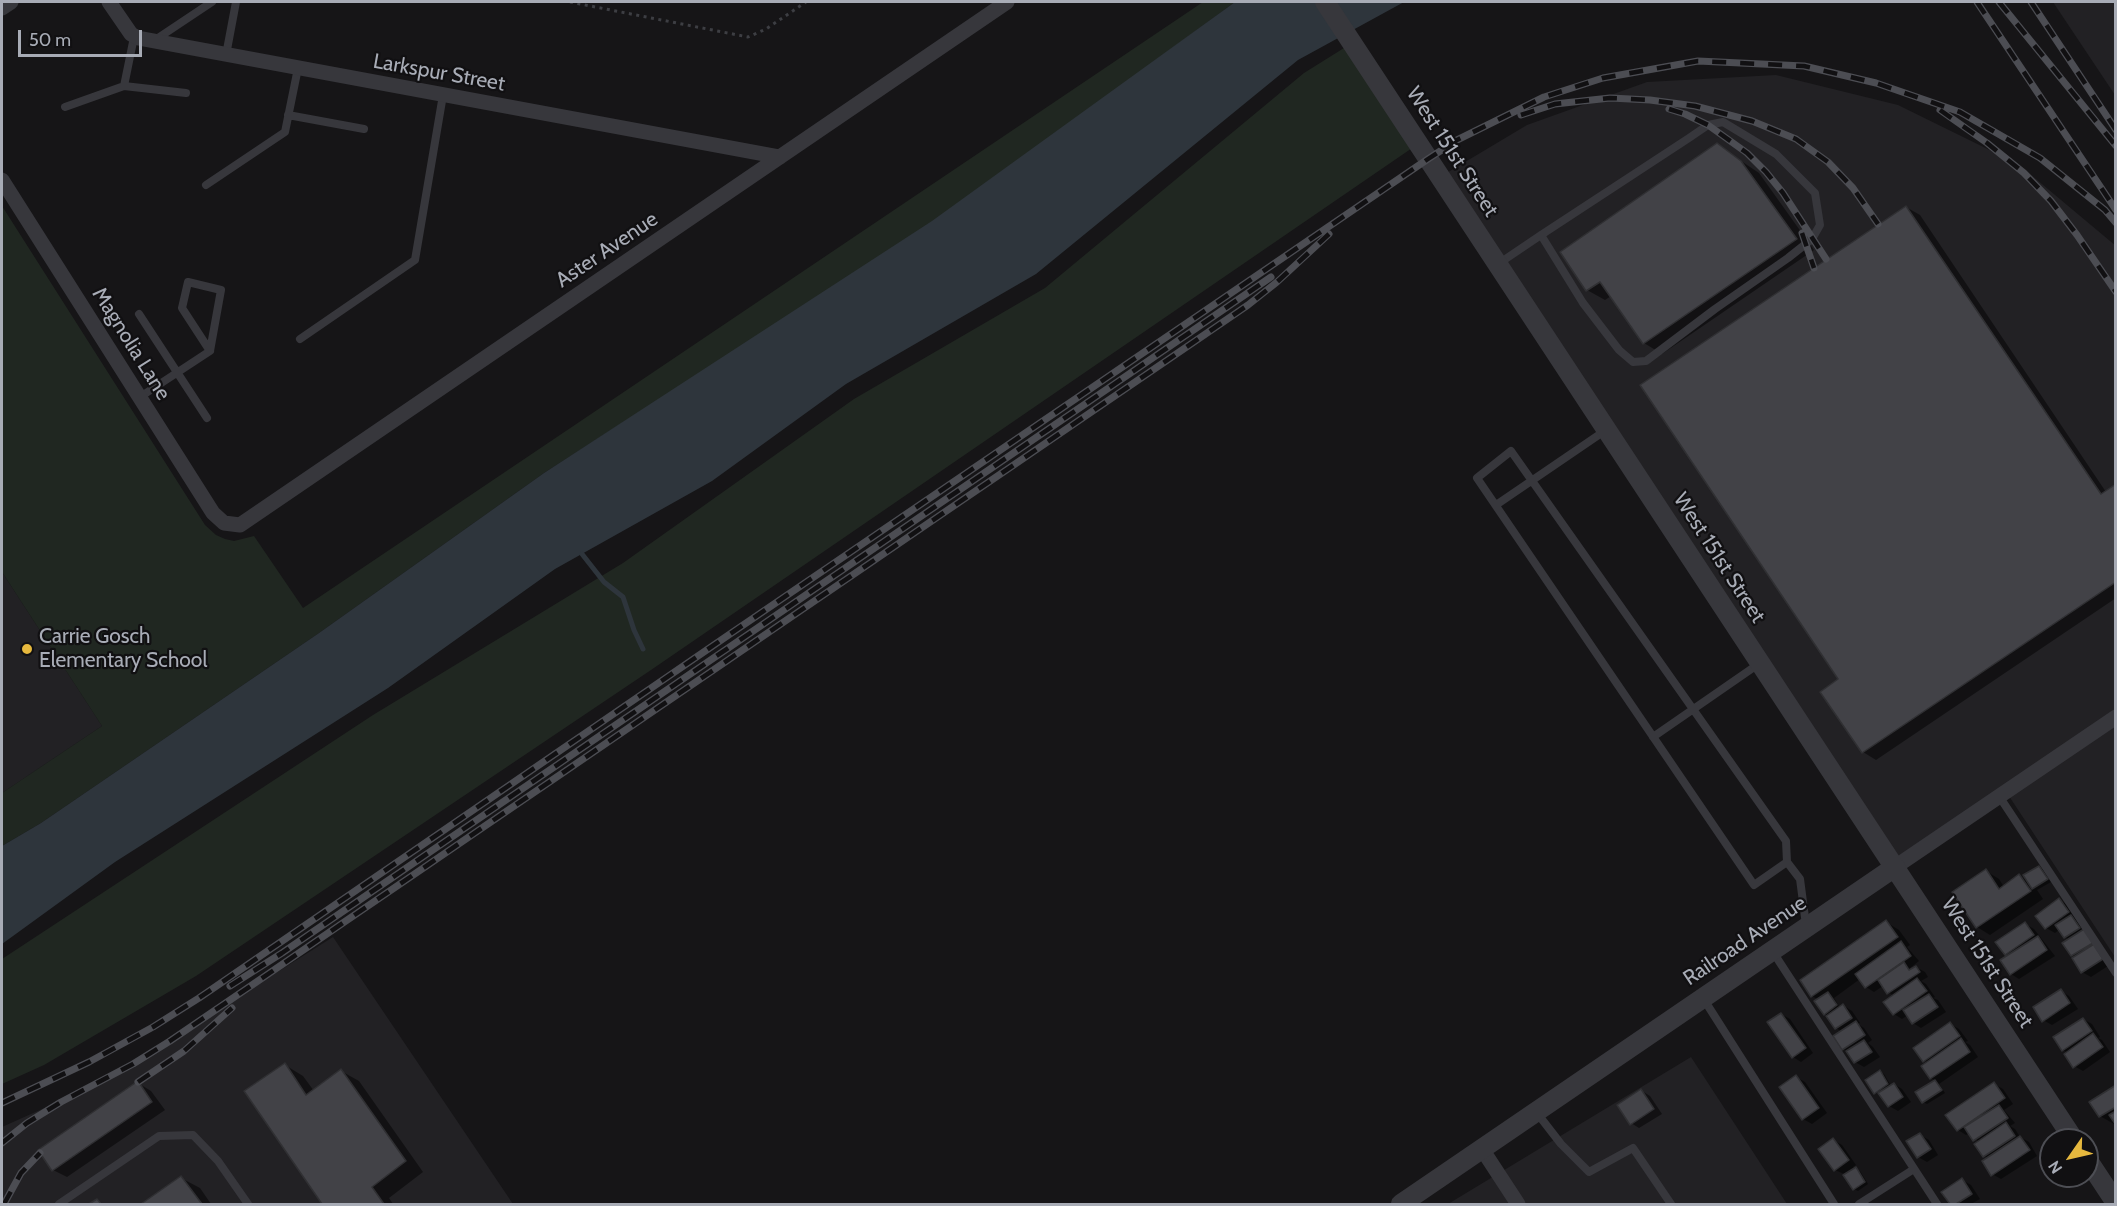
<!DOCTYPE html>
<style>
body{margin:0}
#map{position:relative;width:2117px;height:1206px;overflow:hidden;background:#161517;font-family:Cabin,sans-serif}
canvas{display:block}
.frame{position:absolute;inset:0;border:3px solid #a8acb6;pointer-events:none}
.north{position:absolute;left:2039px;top:1128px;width:60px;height:60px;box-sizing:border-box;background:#111012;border:2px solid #4d4e54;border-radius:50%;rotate:236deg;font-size:16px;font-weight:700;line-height:24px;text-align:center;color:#a8acb6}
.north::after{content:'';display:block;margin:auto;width:21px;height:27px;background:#e6b83e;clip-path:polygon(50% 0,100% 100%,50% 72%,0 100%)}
.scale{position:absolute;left:18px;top:30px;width:124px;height:27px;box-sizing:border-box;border:3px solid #a8acb6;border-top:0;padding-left:8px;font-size:18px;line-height:21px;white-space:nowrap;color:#a8acb6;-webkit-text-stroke:4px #111012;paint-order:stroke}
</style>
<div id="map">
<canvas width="2117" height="1206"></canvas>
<div class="frame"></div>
<div class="north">N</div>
<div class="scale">50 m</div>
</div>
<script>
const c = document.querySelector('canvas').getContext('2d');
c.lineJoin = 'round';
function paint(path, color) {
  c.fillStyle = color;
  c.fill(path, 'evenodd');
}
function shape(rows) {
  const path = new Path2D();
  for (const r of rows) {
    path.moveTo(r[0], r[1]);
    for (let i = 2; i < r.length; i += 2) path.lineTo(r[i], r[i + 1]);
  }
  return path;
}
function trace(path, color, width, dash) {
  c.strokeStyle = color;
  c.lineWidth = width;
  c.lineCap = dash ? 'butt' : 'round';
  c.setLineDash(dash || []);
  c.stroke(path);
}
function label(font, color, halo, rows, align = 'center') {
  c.font = font + ' Cabin,sans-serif';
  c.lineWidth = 4.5;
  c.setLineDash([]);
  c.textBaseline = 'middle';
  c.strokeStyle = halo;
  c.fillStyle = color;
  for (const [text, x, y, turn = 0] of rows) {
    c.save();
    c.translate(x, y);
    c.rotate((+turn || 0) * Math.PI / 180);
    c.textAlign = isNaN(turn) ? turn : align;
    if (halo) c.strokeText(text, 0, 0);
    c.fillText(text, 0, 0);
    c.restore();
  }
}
paint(shape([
 [2053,2,2115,2,2115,95],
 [1776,75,1898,105,2018,164,2116,246,2115,957,2005,790,1891,861,1440,177,1527,125,1647,82],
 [2,572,102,726,2,793],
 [333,937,513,1204,2,1204,2,1127,80,1092,163,1044],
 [1691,1057,1787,1204,1448,1204]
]), '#222124');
paint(shape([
 [1203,2,1235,2,930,226,544,473,319,633,41,823,2,846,2,793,102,726,2,572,2,206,205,525,216,535,225,539,234,541,254,536,303,608],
 [1352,43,1418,144,651,670,196,976,44,1065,2,1084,2,959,373,715,623,563,854,399,1045,288,1304,73]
]), '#202721');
paint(shape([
 [1235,2,1404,2,1298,60,1036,274,846,384,712,481,555,569,388,688,115,862,2,944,2,846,41,823,319,633,544,473,932,221]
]), '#2e353c');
paint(shape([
 [1717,145,1759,173,1814,250,1662,354,1644,343,1611,296,1605,300,1587,290],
 [1906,207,1920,215,2106,492,2116,486,2116,598,1876,760,1863,752,1841,680],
 [2039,867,2043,869,2051,882,2037,890,2043,899,1990,935,1977,927,1986,871,1999,879,2004,887,2019,876,2029,882],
 [2059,900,2068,905,2083,931,2111,964,2091,977,2082,972,2076,958,2072,955,2069,940,2065,937,2060,929,2055,933,2046,928],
 [1886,922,1899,930,1910,945,1907,947,1919,961,1910,968,1913,969,1916,967,1925,972,1928,977,1921,981,1926,984,1935,997,1933,998,1938,1000,1946,1012,1921,1028,1913,1023,1908,1015,1902,1019,1894,1014,1894,996,1888,992,1883,986,1874,992,1866,987,1860,979,1834,998,1840,1008,1844,1006,1852,1011,1860,1023,1858,1024,1864,1028,1872,1040,1868,1043,1873,1047,1880,1057,1864,1067,1855,1062,1848,1052,1843,1049,1842,1032,1836,1028,1825,1014,1819,1000,1812,996],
 [2025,924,2034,929,2055,956,2019,979,2011,974,2009,956,2006,954],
 [2061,991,2069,996,2078,1009,2052,1025,2043,1020],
 [1781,1014,1790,1019,1813,1053,1801,1062,1793,1057],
 [2083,1019,2092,1024,2100,1037,2098,1038,2102,1040,2110,1052,2083,1071,2074,1066,2068,1053,2063,1050],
 [1950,1024,1959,1029,1968,1041,1965,1042,1970,1045,1978,1057,1939,1084,1945,1093,1927,1104,1923,1102,1917,1093,1936,1081,1931,1078,1928,1063,1924,1060],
 [285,1065,303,1076,314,1091,341,1071,359,1081,423,1172,389,1198,393,1204,324,1204,246,1092],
 [1880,1072,1884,1074,1891,1086,1894,1084,1902,1089,1911,1102,1898,1111,1889,1106,1880,1094,1875,1092],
 [1796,1077,1805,1082,1827,1113,1812,1124,1803,1119],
 [138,1083,151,1091,165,1110,67,1177,53,1170],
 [1994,1084,2003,1089,2013,1104,2004,1110,2015,1123,2010,1126,2015,1129,2020,1137,2029,1142,2037,1156,2001,1179,1992,1174,1988,1158,1984,1156,1979,1142,1970,1133,1966,1135,1958,1130],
 [2116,1086,2116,1123,2114,1124,2100,1116],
 [1642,1091,1650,1096,1662,1114,1639,1128,1631,1123],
 [1920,1135,1929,1140,1938,1155,1927,1162,1918,1157,1908,1142],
 [1833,1140,1842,1145,1856,1165,1853,1167,1860,1171,1868,1184,1858,1191,1854,1189,1844,1174,1835,1170],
 [181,1178,200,1188,211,1204,144,1204],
 [1962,1180,1971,1185,1980,1199,1971,1204,1951,1204,1944,1192]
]), '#0007');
trace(shape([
 [582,554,604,582,623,597,634,630,643,649]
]), '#2e353c', 5);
const building = shape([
 [1717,143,1741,161,1797,239,1643,344,1600,282,1586,291,1560,252,1717,143],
 [1906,206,2101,494,2116,484,2116,582,1862,753,1820,692,1838,679,1640,385,1906,206],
 [2039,866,2048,879,2032,889,2023,875,2039,866],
 [1986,869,1999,889,2019,874,2031,891,1976,928,1952,892,1986,869],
 [2059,898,2069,912,2045,929,2035,916,2059,898],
 [2071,915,2080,928,2064,938,2055,925,2071,915],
 [1886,920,1898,937,1811,997,1800,980,1886,920],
 [2025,922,2034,935,2005,955,1995,942,2025,922],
 [2084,929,2093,943,2071,956,2062,943,2084,929],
 [2038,936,2047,950,2010,975,2000,960,2038,936],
 [1901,941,1911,956,1865,988,1855,974,1901,941],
 [2094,944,2103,959,2081,973,2072,958,2094,944],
 [1904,962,1909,970,1916,966,1920,972,1887,994,1878,980,1904,962],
 [1917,978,1927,991,1893,1015,1883,1002,1917,978],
 [2061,989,2070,1003,2042,1022,2033,1007,2061,989],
 [1828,992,1837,1005,1824,1015,1814,1001,1828,992],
 [1929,994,1938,1007,1912,1024,1903,1010,1929,994],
 [1843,1004,1852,1018,1835,1029,1826,1016,1843,1004],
 [1781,1013,1806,1048,1792,1058,1767,1022,1781,1013],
 [2083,1018,2092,1031,2062,1051,2053,1037,2083,1018],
 [1856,1021,1865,1035,1842,1050,1833,1036,1856,1021],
 [1950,1022,1960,1036,1923,1062,1913,1048,1950,1022],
 [2093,1033,2103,1047,2073,1068,2064,1054,2093,1033],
 [1961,1038,1970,1052,1930,1079,1921,1066,1961,1038],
 [1864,1040,1872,1052,1854,1063,1846,1051,1864,1040],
 [285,1063,306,1095,341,1069,406,1161,372,1187,384,1204,322,1204,244,1091,285,1063],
 [1880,1070,1888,1084,1874,1094,1865,1080,1880,1070],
 [1796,1075,1819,1108,1802,1120,1779,1087,1796,1075],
 [1935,1080,1942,1090,1922,1103,1915,1092,1935,1080],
 [138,1081,152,1102,52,1171,38,1150,138,1081],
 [1994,1082,2005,1098,1957,1131,1945,1115,1994,1082],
 [1894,1083,1903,1097,1888,1107,1878,1093,1894,1083],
 [2116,1085,2116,1107,2099,1117,2089,1102,2116,1085],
 [1641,1089,1654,1109,1630,1125,1617,1105,1641,1089],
 [1999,1105,2008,1118,1973,1141,1964,1127,1999,1105],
 [2116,1111,2116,1125,2109,1115,2116,1111],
 [2006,1122,2015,1136,1983,1157,1974,1144,2006,1122],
 [1920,1133,1931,1149,1917,1158,1906,1141,1920,1133],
 [2020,1136,2030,1150,1991,1176,1982,1161,2020,1136],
 [1833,1138,1849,1160,1834,1171,1818,1149,1833,1138],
 [1856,1167,1865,1182,1853,1190,1843,1175,1856,1167],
 [181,1176,202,1204,141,1204,181,1176],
 [1962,1178,1972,1194,1956,1204,1950,1204,1941,1192,1962,1178],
 [97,1199,101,1204,89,1204,97,1199]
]);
paint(building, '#424247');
trace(building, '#303033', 1.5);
trace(shape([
 [570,2,748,37,766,29,806,2]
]), '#3d3e43', 3, [3, 4.5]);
trace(shape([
 [155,40,212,2],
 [226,55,236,2],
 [124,86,134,37],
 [65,107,124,86,186,93],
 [288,115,364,129],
 [206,185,285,132,298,68],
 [1498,264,1504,260,1541,235,1689,138,1708,125,1723,122,1776,154,1815,193,1820,225,1812,239,1788,258,1715,309,1646,361,1633,362,1619,350,1583,303,1541,235],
 [139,314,207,418],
 [300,339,415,260,443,95],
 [140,397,210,351,221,290,188,282,182,308,210,351],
 [1496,505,1606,430],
 [1653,737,1760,663],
 [1999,796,2116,973],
 [1787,862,1754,885,1477,478,1511,451,1786,841,1787,862,1800,879,1806,925],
 [1773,952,1937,1204],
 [1703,998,1834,1204],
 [1537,1113,1561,1144,1589,1172,1633,1148,1671,1204],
 [59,1204,159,1136,193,1135,218,1161,248,1204],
 [1859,1204,1914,1169]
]), '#37373c', 8);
trace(shape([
 [109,2,131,34,138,38,780,157],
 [2,8,11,2],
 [2,180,213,513,224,523,240,525,1007,2],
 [1895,867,2116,717],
 [1482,1149,1518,1204]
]), '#37373c', 15);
trace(shape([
 [1325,2,2074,1140],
 [2087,1159,2116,1203],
 [1401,1204,1895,867]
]), '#37373c', 20);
const rail = shape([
 [1977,2,2116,210],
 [1999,2,2116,146],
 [2031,2,2116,130],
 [1669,109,1685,114,1708,125,1747,153,1766,172,1783,193,1826,259],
 [1940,110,1987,143,2024,173,2051,201,2077,235,2116,292],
 [1521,115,1555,104,1610,98,1650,100,1695,106,1752,121,1796,139,1828,162,1853,188,1878,224],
 [1802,233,1814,268],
 [230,986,282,953,1271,277],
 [138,1082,184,1051,232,1008],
 [2,1103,89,1062,153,1027,199,998,730,634,1428,159,1457,140,1544,97,1603,78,1698,61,1804,66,1876,83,1960,112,2040,158,2105,210,2116,223],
 [2,1143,27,1123,61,1102,133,1064,170,1041,1248,305,1277,282,1329,234],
 [4,1204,21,1173,40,1153]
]);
trace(rail, '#4c4d53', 7);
trace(rail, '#111012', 4.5, [14]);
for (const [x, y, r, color] of [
 [27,649,6,"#e6b83e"]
]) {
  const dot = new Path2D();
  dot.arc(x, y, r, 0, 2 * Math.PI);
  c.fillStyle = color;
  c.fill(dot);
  trace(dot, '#111012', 2);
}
label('21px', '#a8acb6', '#111012', [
 ["Larkspur Street",439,73,10],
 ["West 151st Street",1452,152,57],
 ["Aster Avenue",607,250,-34],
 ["Magnolia Lane",131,344,58],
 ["West 151st Street",1719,558,57],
 ["Railroad Avenue",1745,941,-34],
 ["West 151st Street",1987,963,57]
]);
label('21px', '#a8acb6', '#111012', [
 ["Carrie Gosch",39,637],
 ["Elementary School",39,661]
], 'left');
</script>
